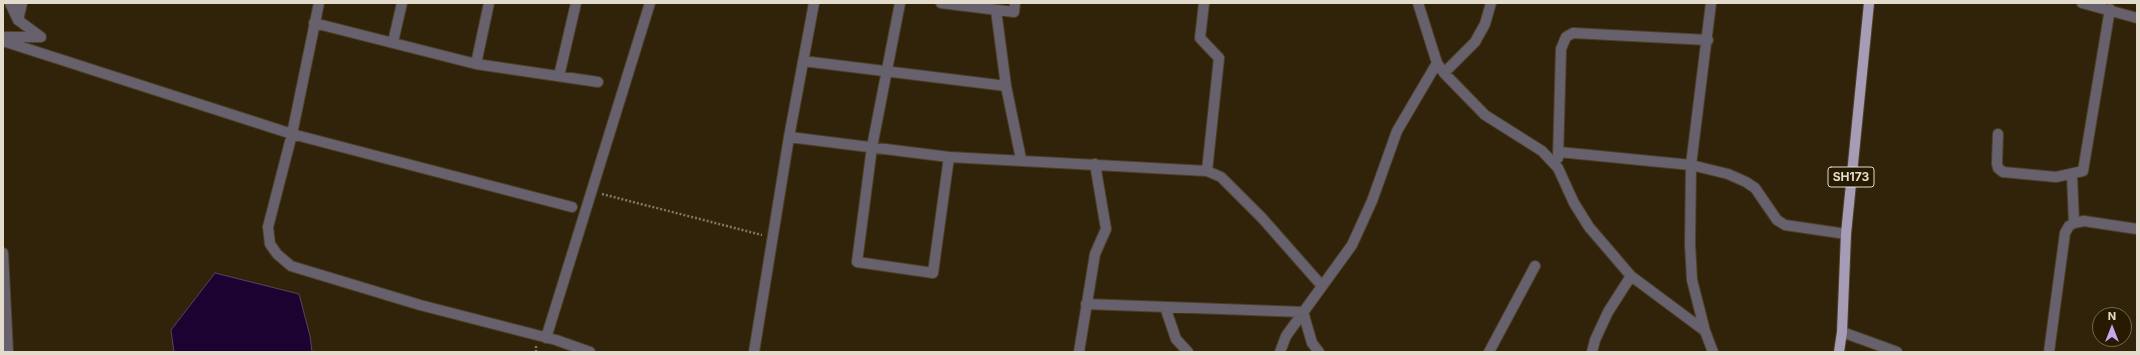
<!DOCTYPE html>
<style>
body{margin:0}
#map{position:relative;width:2140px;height:355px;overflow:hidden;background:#302309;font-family:Inter,sans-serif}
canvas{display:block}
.frame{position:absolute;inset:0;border:4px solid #e3dbcc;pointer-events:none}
.north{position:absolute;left:2092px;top:307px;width:40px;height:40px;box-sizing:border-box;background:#261a01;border:1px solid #726752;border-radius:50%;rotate:0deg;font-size:11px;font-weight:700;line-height:16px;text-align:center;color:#e3dbcc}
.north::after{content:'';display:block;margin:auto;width:14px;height:18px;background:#c7a6ef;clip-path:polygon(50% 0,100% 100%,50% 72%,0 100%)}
</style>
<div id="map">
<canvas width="2140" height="355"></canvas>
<div class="frame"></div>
<div class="north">N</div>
</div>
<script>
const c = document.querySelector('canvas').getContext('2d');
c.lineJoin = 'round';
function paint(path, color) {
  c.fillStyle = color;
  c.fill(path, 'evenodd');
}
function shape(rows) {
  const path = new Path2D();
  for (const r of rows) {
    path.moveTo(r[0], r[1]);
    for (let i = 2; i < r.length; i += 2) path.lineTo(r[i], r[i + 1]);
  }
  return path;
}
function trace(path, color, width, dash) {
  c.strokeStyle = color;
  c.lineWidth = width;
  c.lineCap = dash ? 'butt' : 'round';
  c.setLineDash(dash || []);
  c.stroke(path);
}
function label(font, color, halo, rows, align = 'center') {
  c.font = font + ' Inter,sans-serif';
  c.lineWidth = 3;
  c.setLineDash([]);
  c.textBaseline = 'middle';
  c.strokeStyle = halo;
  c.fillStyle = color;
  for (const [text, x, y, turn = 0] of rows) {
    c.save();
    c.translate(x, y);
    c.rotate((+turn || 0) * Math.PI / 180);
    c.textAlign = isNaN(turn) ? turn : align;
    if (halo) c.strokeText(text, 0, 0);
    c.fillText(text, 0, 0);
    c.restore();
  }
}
const water = shape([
 [215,273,299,294,310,336,312,352,174,352,171,330,215,273]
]);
paint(water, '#1c0231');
trace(water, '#584360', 1);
const street = shape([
 [10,3,18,20],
 [319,3,292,134,268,227,270,244,277,254,291,266,420,305,556,340,590,352],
 [900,3,872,147,857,262,933,273,949,157],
 [941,3,1014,12,1015,3],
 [1204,3,1200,38,1219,58,1207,171],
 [1418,3,1437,63,1444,73,1485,115,1542,151,1558,168,1574,203,1589,227,1631,276,1705,331,1713,352],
 [2082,3,2137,18],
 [996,10,1006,86,1021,159],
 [314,23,476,64,598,82],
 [3,37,41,37,18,20,22,3],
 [3,41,292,134,572,207],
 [393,42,402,3],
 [803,61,1006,86],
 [476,64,489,3],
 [1444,73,1475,42,1485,24,1491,3],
 [559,76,576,3],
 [1998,134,1997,163,1998,168,2003,172,2056,177,2083,171,2110,9],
 [789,137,949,157,1207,171,1221,177,1262,218,1322,286],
 [1559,152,1691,165,1728,174,1746,182,1755,188,1777,220,1785,225,1846,234],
 [1558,158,1561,49,1566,37,1573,33,1708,40],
 [2072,175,2074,223],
 [3,253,8,352],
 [1086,304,1303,312,1312,343,1319,352],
 [1165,307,1176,339,1188,352],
 [1705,331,1692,280,1690,244,1691,165,1711,3],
 [1842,332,1897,352],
 [546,338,650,3],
 [754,352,789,137,814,3],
 [1079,352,1095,254,1106,229,1095,164],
 [1280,352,1286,336,1352,245,1372,201,1397,131,1437,63],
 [1489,352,1535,266],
 [1592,352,1595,340,1608,312,1631,276],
 [2049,352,2065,233,2069,226,2074,223,2084,221,2137,229]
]);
const primary = shape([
 [1839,352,1842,332,1846,234,1869,3]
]);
trace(street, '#4d4028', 12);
trace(primary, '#4d4028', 12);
trace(shape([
 [602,194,762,235],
 [536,346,536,352]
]), '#827762', 2.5, [2, 2]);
trace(street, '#66616d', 10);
trace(primary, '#a79cb5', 10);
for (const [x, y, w] of [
 [1851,177,46]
]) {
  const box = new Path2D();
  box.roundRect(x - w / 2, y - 10, w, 20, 3);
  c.fillStyle = '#261a01';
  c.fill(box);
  trace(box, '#e3dbcc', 1);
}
label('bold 12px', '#e3dbcc', null, [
 ["SH173",1851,177]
]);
</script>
